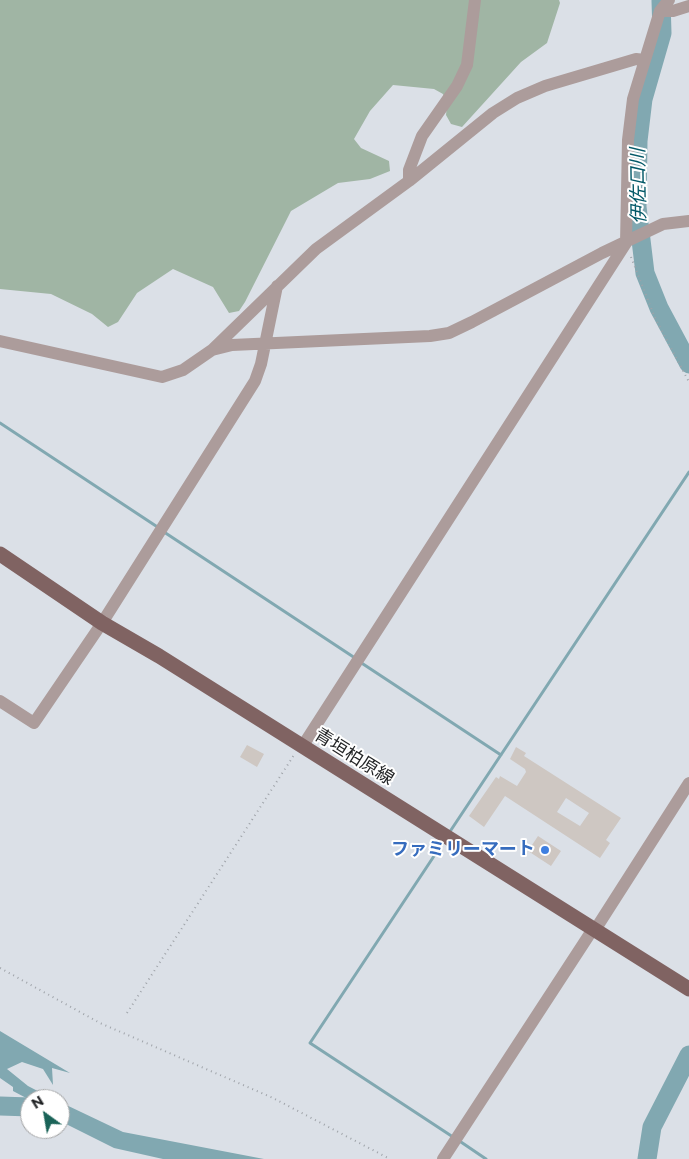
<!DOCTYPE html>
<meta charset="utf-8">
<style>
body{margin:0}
#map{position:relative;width:689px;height:1159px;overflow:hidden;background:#dbe0e7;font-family:Montserrat,sans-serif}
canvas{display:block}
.north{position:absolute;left:20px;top:1089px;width:50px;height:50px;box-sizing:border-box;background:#fff;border:1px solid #a5a6a7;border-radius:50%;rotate:328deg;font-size:14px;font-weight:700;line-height:20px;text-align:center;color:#1f2123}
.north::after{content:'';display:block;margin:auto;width:18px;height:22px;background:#1a6358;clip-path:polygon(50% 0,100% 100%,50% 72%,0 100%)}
</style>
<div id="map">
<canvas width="689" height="1159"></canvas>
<div class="north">N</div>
</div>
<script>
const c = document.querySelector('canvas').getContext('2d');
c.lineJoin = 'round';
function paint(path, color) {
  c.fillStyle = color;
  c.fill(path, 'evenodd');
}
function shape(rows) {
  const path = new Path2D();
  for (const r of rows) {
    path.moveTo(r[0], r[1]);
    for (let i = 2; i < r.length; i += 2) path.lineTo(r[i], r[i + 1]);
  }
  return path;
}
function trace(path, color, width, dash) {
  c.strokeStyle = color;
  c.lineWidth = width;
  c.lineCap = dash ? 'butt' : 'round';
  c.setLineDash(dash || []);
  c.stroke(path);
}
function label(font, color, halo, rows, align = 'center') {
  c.font = font + ' Montserrat,"Noto Sans JP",sans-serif';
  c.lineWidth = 4;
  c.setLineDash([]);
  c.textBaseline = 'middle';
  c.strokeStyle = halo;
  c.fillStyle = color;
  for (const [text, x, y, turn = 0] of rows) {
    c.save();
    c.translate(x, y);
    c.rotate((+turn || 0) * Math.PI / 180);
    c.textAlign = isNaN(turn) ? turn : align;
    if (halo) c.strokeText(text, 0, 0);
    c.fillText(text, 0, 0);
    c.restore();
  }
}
paint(shape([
 [0,0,559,0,560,3,547,43,521,62,462,127,451,124,446,115,447,105,443,94,434,89,393,85,370,111,354,139,361,148,389,161,390,171,370,179,338,183,291,211,245,302,239,311,229,313,213,287,173,269,137,293,118,322,108,327,92,314,51,294,0,289]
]), '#a0b5a4');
paint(shape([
 [0,1031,70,1073,52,1068,53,1085,43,1069,22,1062,7,1069,28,1086,53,1099,30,1100,13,1091,13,1087,0,1078],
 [60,1102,123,1132,264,1159,163,1159,114,1148,60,1121]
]), '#81a8b1');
trace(shape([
 [0,423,159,528],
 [164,532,355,658],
 [360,662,501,755],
 [449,833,689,472],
 [444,841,310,1043,453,1137],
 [458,1140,486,1159]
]), '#81a8b1', 3);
trace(shape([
 [661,1,662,33,643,99,638,141,637,207,645,273,659,308,689,364],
 [0,1106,30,1107],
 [647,1159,652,1127,689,1055]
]), '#81a8b1', 19);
paint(shape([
 [247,745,264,754,257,767,240,757],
 [516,747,526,753,524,756,621,818,606,840,610,843,600,858,505,796,484,827,469,816,496,777,499,779,500,776,517,786,526,772,525,769,510,759],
 [566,798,589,813,580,826,557,812],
 [538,836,561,851,551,866,528,851]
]), '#cec7c2');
trace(shape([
 [631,257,655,318,689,382],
 [0,968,100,1023,273,1098,390,1159],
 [127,1013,294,755]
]), '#9fa3a9', 2, [1, 4]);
trace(shape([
 [660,11,673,11,689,6],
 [409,181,409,170,422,136,457,86,467,65,475,0],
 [0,341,162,377,183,370,212,350,232,345,430,336,449,333,472,322,602,253,663,224,689,221],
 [212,350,316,249,409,181,493,113,517,98,545,86,636,59,645,60],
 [0,701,34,723,102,623,255,381,261,364,277,286],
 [302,747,626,243,628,140,633,99,660,11,669,0],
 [595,930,689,783],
 [443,1159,593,929]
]), '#ac9c9b', 12);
trace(shape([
 [0,554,102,623,159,656,689,989]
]), '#806362', 15);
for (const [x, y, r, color] of [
 [545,850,5,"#3f7fe0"]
]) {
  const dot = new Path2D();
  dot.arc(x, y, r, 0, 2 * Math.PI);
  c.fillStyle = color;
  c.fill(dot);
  trace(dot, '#fff', 2);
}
label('18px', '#1f2123', '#fff', [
 ["青垣柏原線",354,757,32]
]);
label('bold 18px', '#366cbe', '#fff', [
 ["ファミリーマート",535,850]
], 'right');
label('italic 19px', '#035968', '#fff', [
 ["伊佐口川",639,186,-91]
]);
</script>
